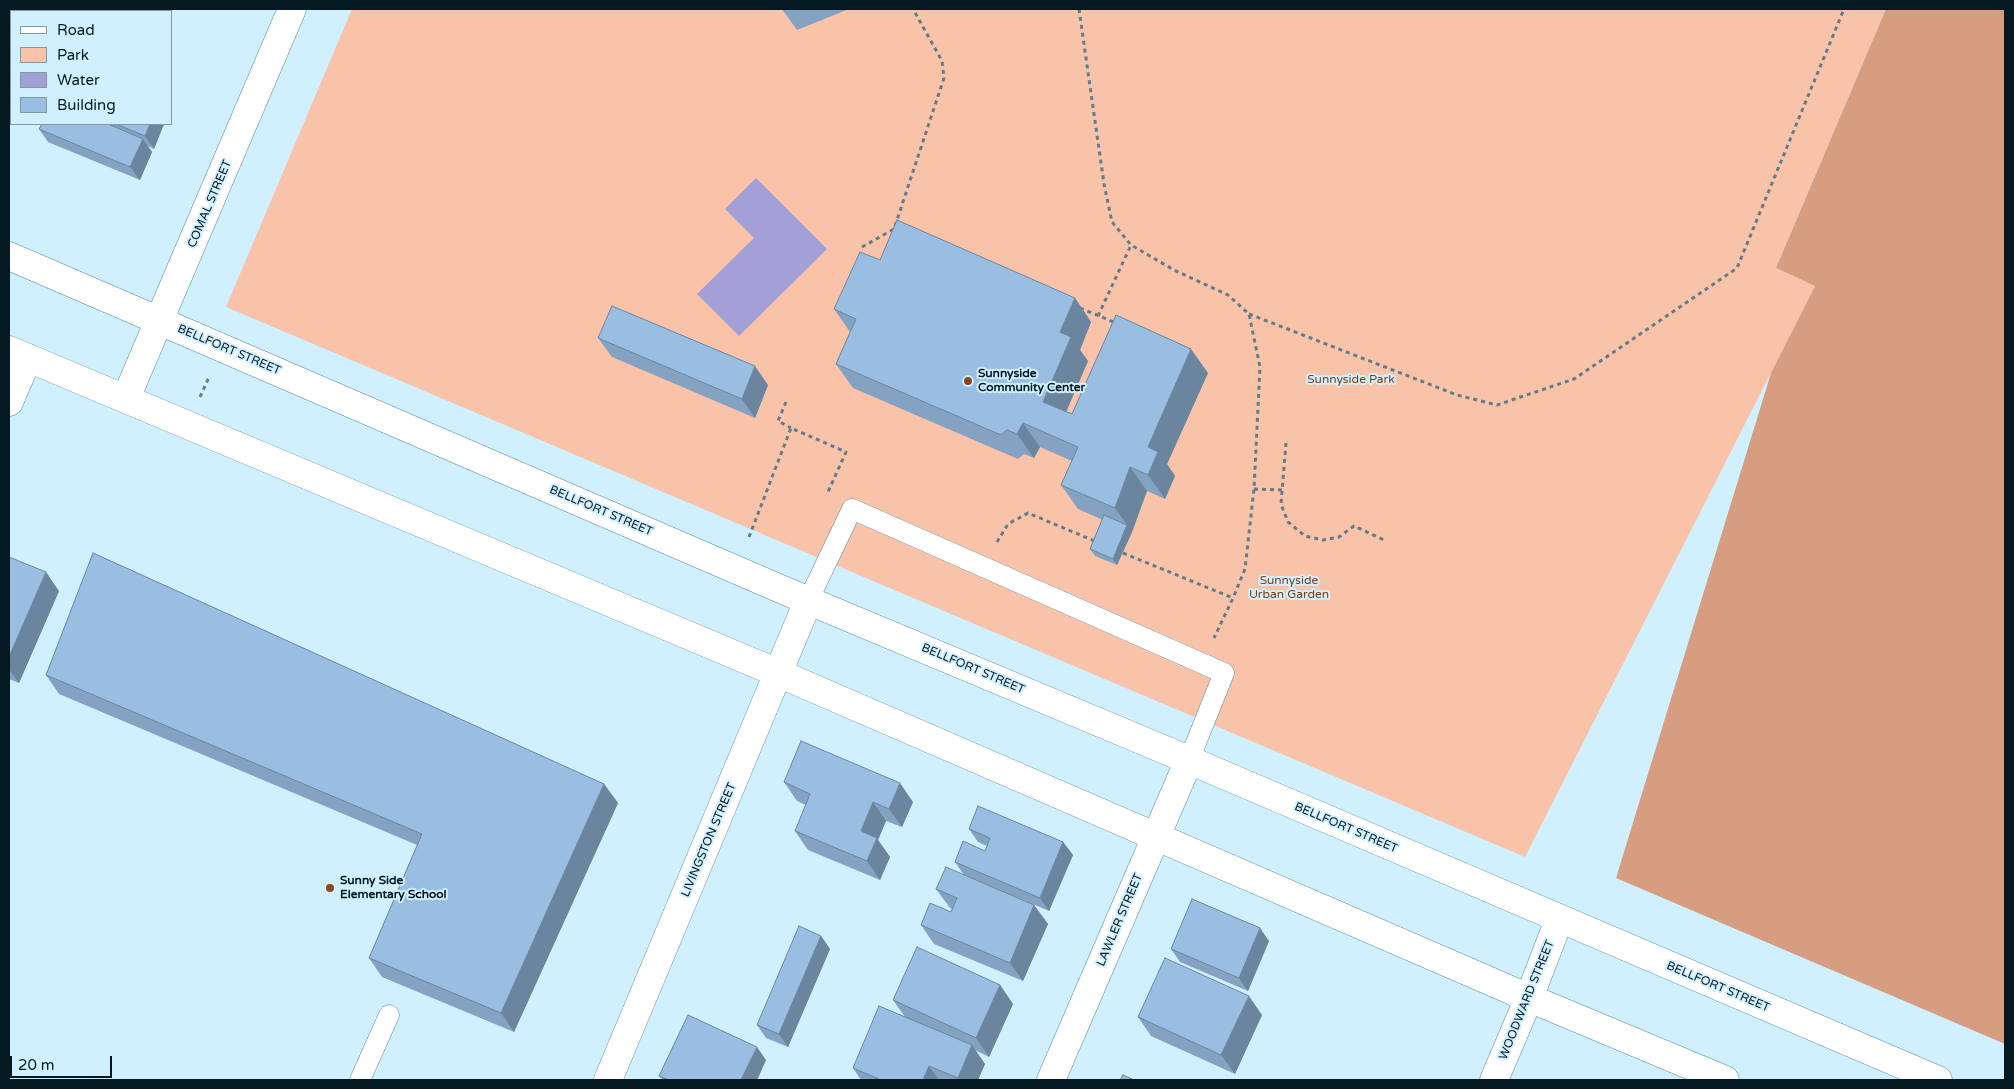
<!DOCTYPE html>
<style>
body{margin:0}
#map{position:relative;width:2014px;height:1089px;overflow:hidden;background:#d1f0ff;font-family:"Varela Round",sans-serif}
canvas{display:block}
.frame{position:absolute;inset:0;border:10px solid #041921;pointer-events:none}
.legend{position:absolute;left:10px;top:10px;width:162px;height:115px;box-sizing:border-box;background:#d1f0ff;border:1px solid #7f9aa6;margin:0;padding:6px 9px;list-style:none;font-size:15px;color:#041921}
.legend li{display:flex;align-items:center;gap:10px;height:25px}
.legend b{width:25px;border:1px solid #7f9aa6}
.scale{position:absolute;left:10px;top:1056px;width:102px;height:22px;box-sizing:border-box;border:2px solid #041921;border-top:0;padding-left:6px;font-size:15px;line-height:18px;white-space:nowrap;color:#041921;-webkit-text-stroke:4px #d1f0ff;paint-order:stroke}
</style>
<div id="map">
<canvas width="2014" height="1089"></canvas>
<div class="frame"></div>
<ul class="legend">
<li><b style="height:6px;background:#fff"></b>Road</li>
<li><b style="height:14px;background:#f8c3a9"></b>Park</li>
<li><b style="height:14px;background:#a39fd7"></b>Water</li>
<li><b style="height:14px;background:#99bee1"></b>Building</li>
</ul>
<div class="scale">20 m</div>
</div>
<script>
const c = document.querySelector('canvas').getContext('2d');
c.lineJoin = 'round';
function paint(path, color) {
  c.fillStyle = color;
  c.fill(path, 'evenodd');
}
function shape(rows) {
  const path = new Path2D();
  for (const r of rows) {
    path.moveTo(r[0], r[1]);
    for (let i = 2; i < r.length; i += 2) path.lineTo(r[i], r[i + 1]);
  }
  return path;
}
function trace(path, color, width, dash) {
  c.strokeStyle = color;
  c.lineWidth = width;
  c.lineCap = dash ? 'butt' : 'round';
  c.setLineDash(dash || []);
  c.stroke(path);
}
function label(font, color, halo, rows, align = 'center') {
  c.font = font + ' "Varela Round",sans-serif';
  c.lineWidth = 4;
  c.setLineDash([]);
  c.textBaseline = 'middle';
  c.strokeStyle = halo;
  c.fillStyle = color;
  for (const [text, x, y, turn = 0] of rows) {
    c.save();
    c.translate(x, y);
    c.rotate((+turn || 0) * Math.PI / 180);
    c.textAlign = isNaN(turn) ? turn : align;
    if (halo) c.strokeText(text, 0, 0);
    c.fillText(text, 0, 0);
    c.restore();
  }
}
paint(shape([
 [352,9,1886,9,1776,268,1815,286,1525,857,226,307]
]), '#f8c3a9');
paint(shape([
 [1886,9,2005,9,2005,1044,1616,878,1771,373,1815,286,1776,268]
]), '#d79d80');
paint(shape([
 [756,178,827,249,739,336,697,294,754,238,725,209]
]), '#a39fd7');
const service = shape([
 [809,599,852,509,1224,673,1189,760],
 [360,1080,389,1015]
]);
const minor = shape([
 [126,398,292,9],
 [9,402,28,358],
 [608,1080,809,599],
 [1051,1080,1189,760],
 [1494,1080,1529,998,1559,920]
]);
const secondary = shape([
 [9,256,783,590,1189,760,1938,1080],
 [9,350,778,673,1529,998,1725,1080]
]);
trace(service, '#598ba1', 21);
trace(minor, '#598ba1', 29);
trace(secondary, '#598ba1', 29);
trace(shape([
 [1079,9,1104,184,1112,222,1131,245,1174,270,1228,295,1249,314,1260,367,1254,489,1245,569,1233,598],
 [862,247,894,229,944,78,942,61,913,9],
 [1080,308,1116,323],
 [1249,314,1457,395,1497,405,1574,379,1737,268,1844,9],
 [1098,316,1131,245],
 [200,397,209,377],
 [786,402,778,421,791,428],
 [1286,443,1281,504,1288,522,1305,536,1323,540,1339,537,1354,526,1384,540],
 [1254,489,1283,490],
 [749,537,791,428,846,452,828,492],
 [997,542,1008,524,1028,513,1097,542],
 [1123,553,1233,598,1214,638]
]), '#637c88', 3, [4, 4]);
trace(service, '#fff', 20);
trace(minor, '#fff', 28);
trace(secondary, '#fff', 28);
paint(shape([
 [782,9,849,9,797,30],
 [42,124,164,124,154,149,148,146,152,152,140,180,48,142,39,129],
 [880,260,1075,298,1091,322,1080,350,1088,361,1066,412,1072,414,1208,373,1167,464,1175,476,1165,499,1147,491,1132,532,1117,565,1095,556,1090,549,1103,520,1078,509,1061,485,1072,461,1040,447,1034,458,1024,454,1018,459,853,388,836,364,850,332,834,309],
 [598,338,768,385,755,418,612,357],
 [9,557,59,591,19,683,9,679],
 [46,675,604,784,618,803,514,1032,382,977,369,958,417,845,59,694],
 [784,782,913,802,902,827,886,821,878,840,890,857,880,880,808,850,795,831,806,805,797,801],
 [969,829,1063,842,1073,855,1049,911,988,885,1034,905,1048,924,1023,981,934,944,921,925,951,912,952,909,950,908,936,889,964,875,955,862,985,851,987,846,978,842],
 [821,936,830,949,788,1047,766,1038,757,1025],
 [1269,941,1248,991,1180,962,1171,949],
 [1000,985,1013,1004,989,1057,975,1050,985,1064,978,1080,861,1080,853,1068,905,1017,893,1000],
 [1262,1015,1235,1074,1151,1036,1138,1017],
 [766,1060,757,1080,663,1080,659,1076]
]), '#84a3c2');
paint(shape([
 [155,9,170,9,168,11,154,11],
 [150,124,164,124,154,149,145,136],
 [143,139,152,152,140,180,130,167],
 [1075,298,1091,322,1080,350,1088,361,1060,426,1043,402,1060,332],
 [1191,349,1208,373,1167,464,1175,476,1165,499,1148,475,1148,447],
 [755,366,768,385,755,418,742,399],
 [1023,423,1040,447,1034,458,1017,434],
 [1130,467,1147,491,1132,532,1115,508],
 [1127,525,1132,532,1117,565,1113,559],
 [46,572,59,591,19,683,9,669,9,657],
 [900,783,913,802,902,827,889,809],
 [604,784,618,803,514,1032,501,1013],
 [873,802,886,821,878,840,890,857,880,880,867,861,861,831],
 [1063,842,1073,855,1049,911,1040,898],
 [1034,905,1048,924,1023,981,1010,963],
 [1260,928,1269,941,1248,991,1239,978],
 [821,936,830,949,788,1047,779,1034],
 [1000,985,1013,1004,989,1057,976,1038],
 [1249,996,1262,1015,1235,1074,1221,1055],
 [972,1045,985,1064,978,1080,959,1080,958,1078],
 [757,1047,766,1060,757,1080,741,1080],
 [929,1066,939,1080,923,1080]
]), '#6b859e');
const building = shape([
 [107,9,155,9,154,11,106,11,107,9],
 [42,124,108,124,143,139,130,167,39,129,42,124],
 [116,124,150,124,145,136,116,124],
 [897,220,1075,298,1060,332,1071,337,1043,402,1072,414,1116,315,1191,349,1148,447,1158,452,1148,475,1130,467,1115,508,1061,485,1078,447,1023,423,1017,434,1007,430,1001,435,836,364,856,319,834,309,860,252,880,260,897,220],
 [612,306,755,366,742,399,598,338,612,306],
 [1104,515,1127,525,1113,559,1090,549,1104,515],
 [93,553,604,784,501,1013,369,958,422,834,46,675,93,553],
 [9,557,46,572,9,657,9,557],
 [801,741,900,783,889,809,873,802,861,831,877,838,867,861,795,831,810,794,784,782,801,741],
 [978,806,1063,842,1040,898,955,862,963,841,985,851,990,838,969,829,978,806],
 [946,867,1034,905,1010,963,921,925,930,903,951,912,957,898,936,889,946,867],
 [1192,899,1260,928,1239,978,1171,949,1192,899],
 [799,926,821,936,779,1034,757,1025,799,926],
 [917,947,1000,985,976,1038,893,1000,917,947],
 [1165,958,1249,996,1221,1055,1138,1017,1165,958],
 [879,1006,972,1045,958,1078,929,1066,923,1080,881,1080,853,1068,879,1006],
 [688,1015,757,1047,741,1080,669,1080,659,1076,688,1015],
 [1123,1075,1134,1080,1120,1080,1123,1075]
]);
paint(building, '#99bee1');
trace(building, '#6b859e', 1);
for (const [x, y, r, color] of [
 [968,381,5,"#8d4720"],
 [330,888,5,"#8d4720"]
]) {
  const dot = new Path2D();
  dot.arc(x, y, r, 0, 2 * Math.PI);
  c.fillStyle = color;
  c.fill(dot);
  trace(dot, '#d1f0ff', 2);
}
label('12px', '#041921', '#d1f0ff', [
 ["COMAL STREET",210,204,-67],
 ["BELLFORT STREET",229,350,23],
 ["BELLFORT STREET",601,511,23],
 ["BELLFORT STREET",973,669,23],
 ["BELLFORT STREET",1346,828,23],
 ["LIVINGSTON STREET",709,840,-67],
 ["LAWLER STREET",1120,920,-67],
 ["BELLFORT STREET",1718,987,23],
 ["WOODWARD STREET",1527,1000,-68]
]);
label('bold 12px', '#041921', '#d1f0ff', [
 ["Sunnyside",978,374],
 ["Community Center",978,388],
 ["Sunny Side",340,881],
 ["Elementary School",340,895]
], 'left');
label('12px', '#813a0f', '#d1f0ff', [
 ["Sunnyside Park",1351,380],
 ["Sunnyside",1289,581],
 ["Urban Garden",1289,595]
]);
</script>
